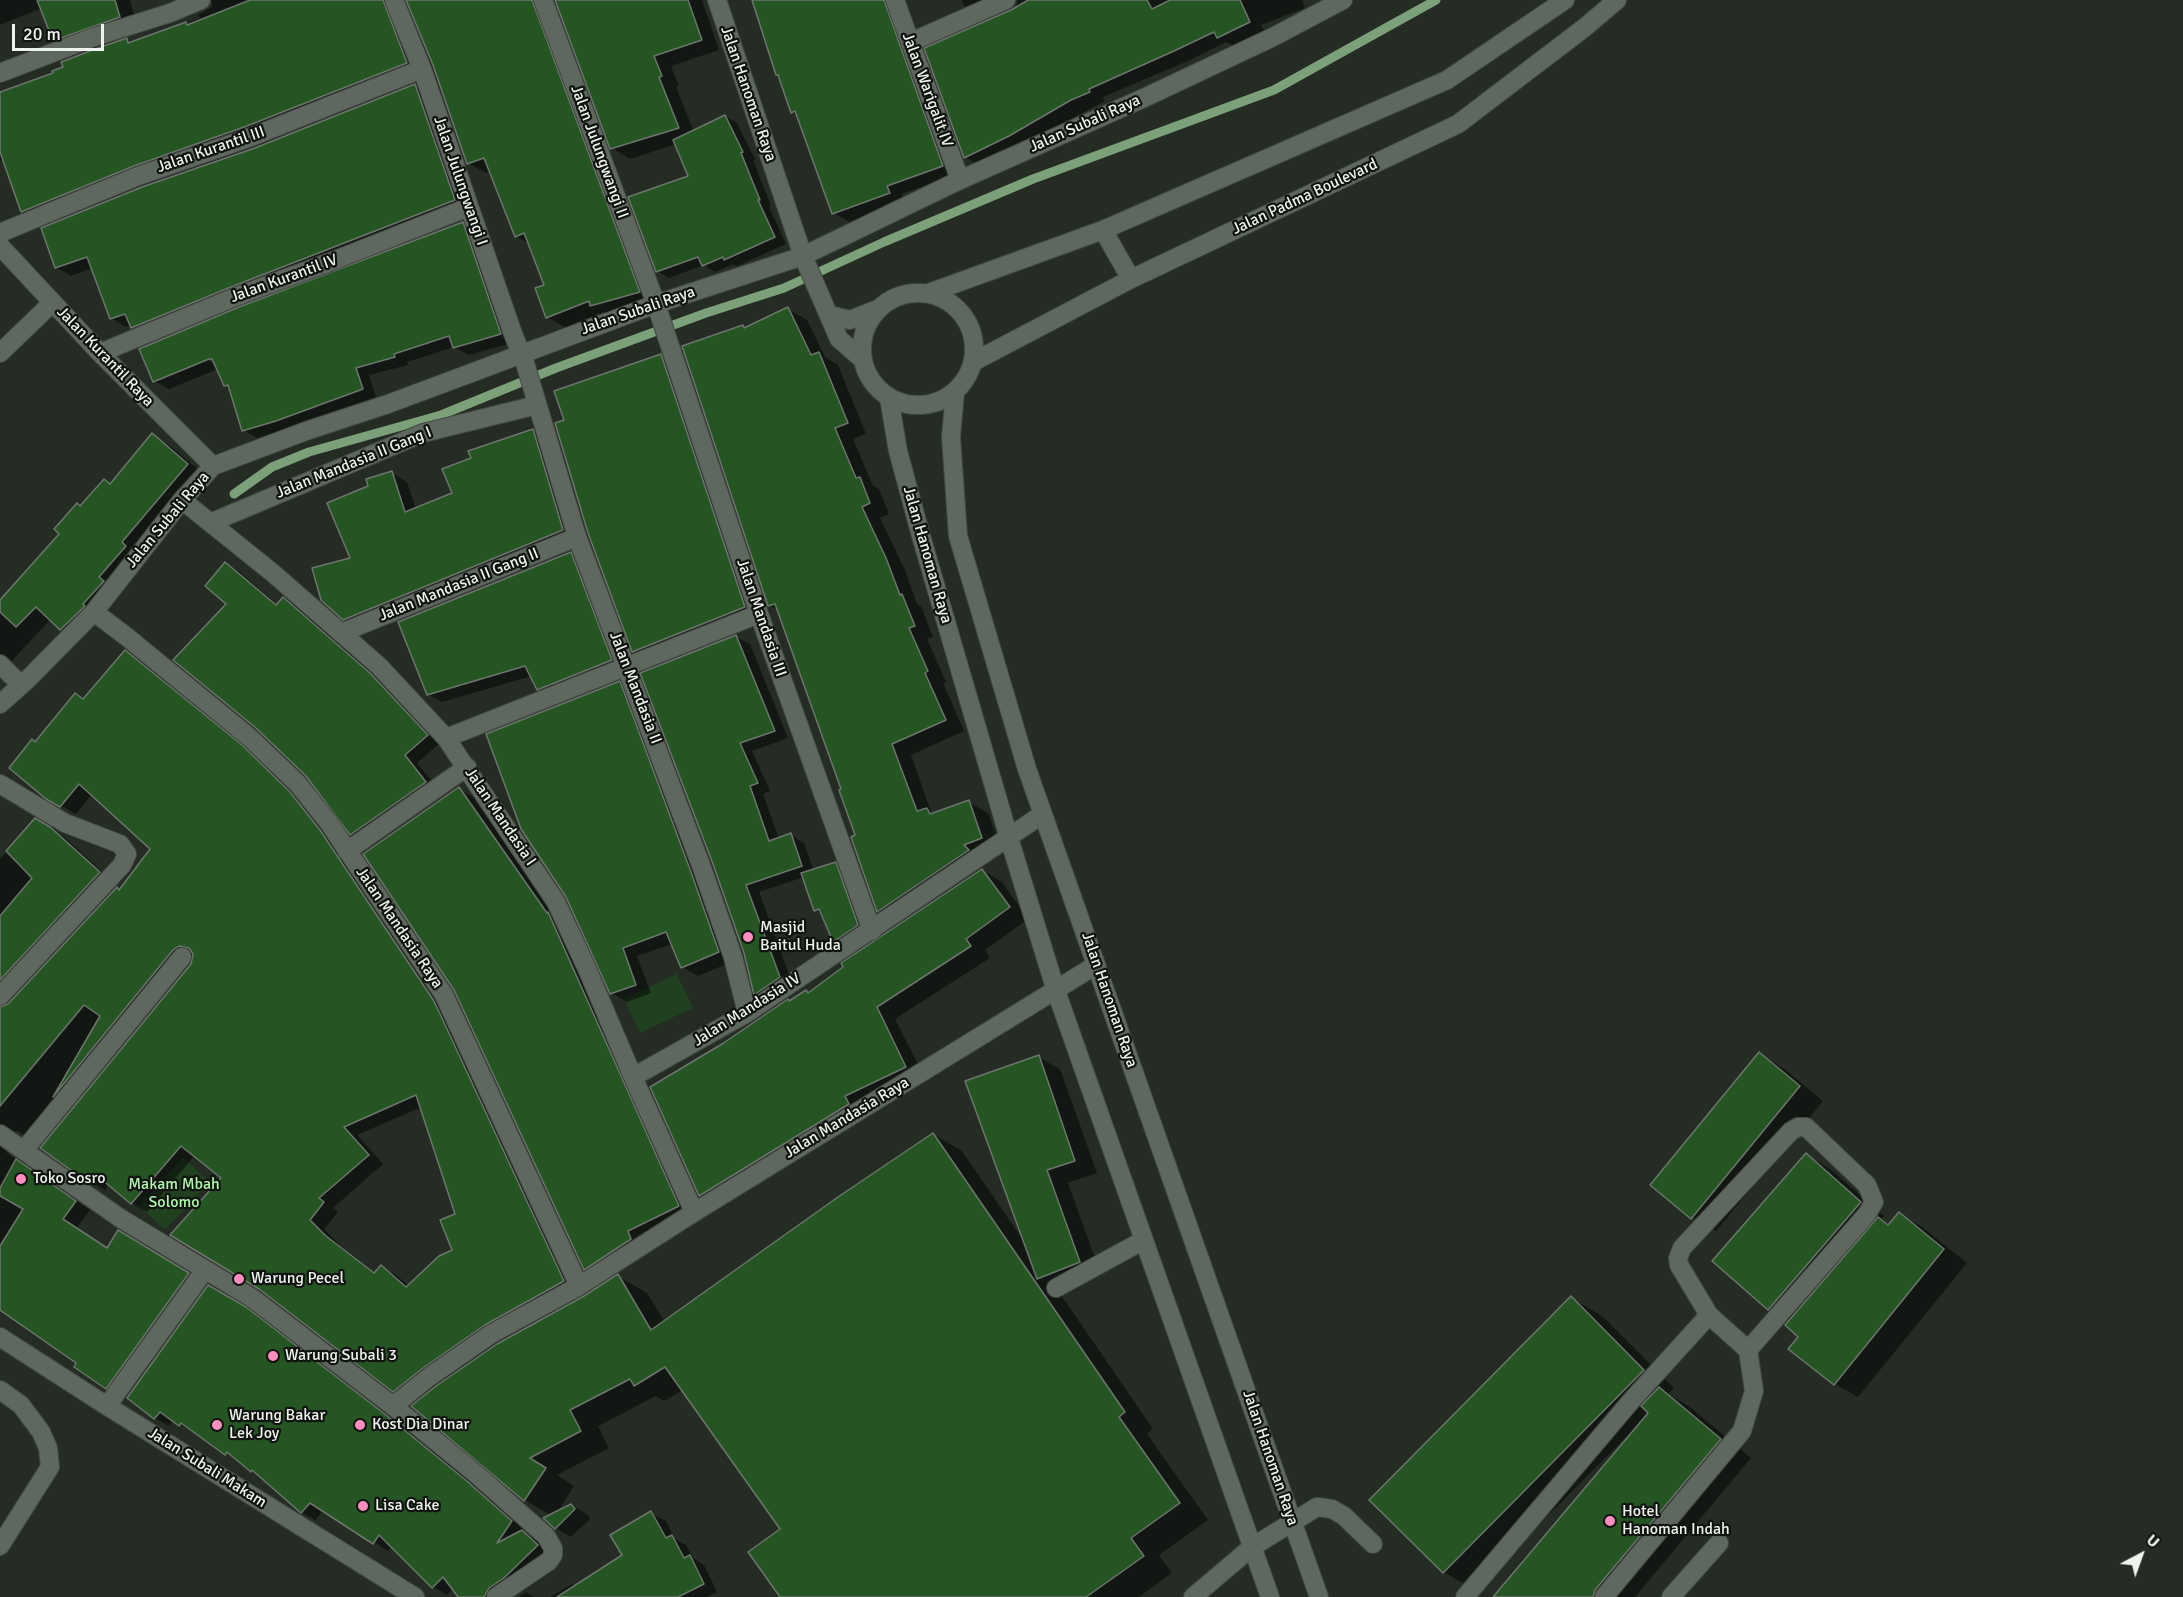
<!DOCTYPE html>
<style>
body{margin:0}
#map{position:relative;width:2183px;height:1597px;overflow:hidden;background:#242c24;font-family:Signika,sans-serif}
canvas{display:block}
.north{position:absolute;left:2111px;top:1525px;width:60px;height:60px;-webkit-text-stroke:4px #10130f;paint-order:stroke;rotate:41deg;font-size:16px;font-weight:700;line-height:24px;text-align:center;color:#eef3ee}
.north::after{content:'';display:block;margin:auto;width:21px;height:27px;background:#eef3ee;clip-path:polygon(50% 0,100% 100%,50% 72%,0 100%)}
.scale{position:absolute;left:12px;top:24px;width:92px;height:27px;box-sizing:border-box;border:3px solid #eef3ee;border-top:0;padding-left:8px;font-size:18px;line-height:21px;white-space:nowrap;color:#eef3ee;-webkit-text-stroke:4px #10130f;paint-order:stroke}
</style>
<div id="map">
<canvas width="2183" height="1597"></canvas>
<div class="north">U</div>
<div class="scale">20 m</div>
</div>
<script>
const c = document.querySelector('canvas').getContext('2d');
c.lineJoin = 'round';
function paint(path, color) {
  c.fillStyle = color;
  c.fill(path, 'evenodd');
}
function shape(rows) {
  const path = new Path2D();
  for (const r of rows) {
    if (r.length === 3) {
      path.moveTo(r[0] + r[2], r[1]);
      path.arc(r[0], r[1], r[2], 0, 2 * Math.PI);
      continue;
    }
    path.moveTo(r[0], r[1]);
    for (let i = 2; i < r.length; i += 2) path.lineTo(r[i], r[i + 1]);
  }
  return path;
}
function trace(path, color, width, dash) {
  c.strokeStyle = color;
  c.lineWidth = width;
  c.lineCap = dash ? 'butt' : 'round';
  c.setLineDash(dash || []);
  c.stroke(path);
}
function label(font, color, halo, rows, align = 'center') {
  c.font = font + ' Signika,sans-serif';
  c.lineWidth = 4.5;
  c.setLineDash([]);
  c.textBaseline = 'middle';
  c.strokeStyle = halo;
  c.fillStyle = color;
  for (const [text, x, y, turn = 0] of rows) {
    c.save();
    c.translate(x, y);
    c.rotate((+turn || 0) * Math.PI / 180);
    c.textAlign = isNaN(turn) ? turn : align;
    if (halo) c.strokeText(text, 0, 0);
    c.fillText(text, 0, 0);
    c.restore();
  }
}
paint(shape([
 [677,974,693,1008,640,1033,624,999],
 [183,1158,210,1182,165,1230,139,1206]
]), '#20401f');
paint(shape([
 [0,0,130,0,138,27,72,50,54,40,42,8,0,25],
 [200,0,702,0,719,50,671,66,679,86,676,87,694,132,725,116,737,123,755,159,753,160,771,206,769,207,786,244,737,266,733,264,715,272,704,265,669,278,657,271,690,177,676,144,630,159,612,148,557,0,552,3,657,302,610,315,603,312,565,327,547,317,546,286,529,244,516,236,491,172,486,173,468,163,434,64,408,1,403,3,424,73,40,221,22,211,4,159,0,161,0,94,55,74,127,40,132,43,200,18,198,15,212,7,212,1,206,3],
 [754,0,905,0,957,174,902,194,905,202,849,222,834,213,798,115,792,112],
 [962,0,1013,0,980,14,964,6],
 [1018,0,1302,0,1305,8,1261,25,1264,31,1233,45,1226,42,1190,60,1103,97,1105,101,981,166,965,157,1011,12,1017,7],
 [415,85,430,94,470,209,147,336,131,325,126,327,111,318,93,268,71,276,56,267],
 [462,223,477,231,515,342,469,355,454,347,407,362,408,365,369,375,376,397,291,428,257,438,243,430,231,388,226,385,218,369,169,389,154,381,141,350,240,309],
 [203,354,214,360,214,364,202,356],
 [788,309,807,320,825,357,838,365,866,434,853,439,873,486,879,489,889,514,880,518,905,570,917,604,921,606,933,637,927,639,946,682,943,683,964,731,911,755,931,812,935,814,969,802,988,813,1001,849,897,922,878,911,843,790,779,610,769,605,743,326,747,328],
 [661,356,676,364,760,616,649,660,634,651,566,421],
 [533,431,548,440,578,539,360,627,344,619,352,559,370,487,392,473,407,482,416,509,454,494],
 [152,435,170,446,205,475,79,639,61,629,51,619,5,668,7,672,0,679,0,601,61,534,81,507,104,481,111,485],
 [570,553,585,562,625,668,553,697,538,689,532,676,442,702,428,694],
 [226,564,238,571,278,605,283,599,296,606,384,683,440,743,417,763,438,789,364,841,351,834,229,604],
 [736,637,750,644,788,738,752,751,770,791,763,794,779,839,791,835,804,843,814,871,835,864,851,873,873,934,849,950,834,941,823,914,815,910,804,877,759,892,793,985,768,1001,755,994,745,953],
 [125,652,140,661,257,756,305,802,449,1010,578,1290,500,1333,409,1399,394,1390,223,1178,195,1155,147,1212,132,1203,109,1184,105,1190,90,1181,192,965,194,956,188,958,37,1143,17,1131,10,1132,3,1141,4,1148,8,1154,90,1210,76,1229,108,1249,119,1232,203,1283,121,1396,106,1388,78,1363,0,1309,0,859,36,820,65,838,114,882,6,997,4,1008,9,1005,120,891,153,849,92,794,76,814,47,798,35,743,76,695,85,700],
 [422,1107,456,1215,454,1251,409,1286,396,1275,382,1266,376,1274,341,1246,324,1229,338,1212,333,1208,383,1164,357,1135],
 [619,683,635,692,734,961,698,976,682,967,672,944,637,956,651,993,627,1002,611,993],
 [459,789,473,797,559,920,692,1214,599,1277,585,1269],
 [982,870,1002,882,1028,919,985,950,990,958,895,1019,925,1078,720,1206,701,1195,790,1002,806,992,809,994],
 [1759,1054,1783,1068,1823,1101,1716,1231,1692,1217],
 [1038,1057,1060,1069,1097,1173,1068,1183,1101,1275,1059,1292,1153,1429,1147,1434,1208,1520,1159,1555,1172,1573,1139,1597,782,1597,783,1529,683,1390,664,1401,656,1396,598,1426,609,1448,557,1475,574,1486,556,1514,571,1505,587,1514,590,1519,571,1537,556,1528,552,1516,525,1500,413,1406,618,1276,647,1293,665,1322,933,1134,962,1151,1023,1240],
 [1807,1155,1830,1169,1884,1216,1880,1220,1890,1225,1899,1214,1922,1227,1967,1263,1858,1397,1835,1384,1790,1348,1800,1337,1790,1321,1769,1309],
 [209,1287,260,1317,400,1425,482,1491,525,1530,523,1532,536,1540,552,1553,503,1597,460,1597,453,1588,447,1595,433,1587,391,1546,388,1551,324,1510,315,1520,301,1512,262,1476,195,1432,194,1433,173,1420,169,1426,155,1418],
 [1571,1298,1602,1316,1674,1388,1668,1394,1690,1407,1751,1458,1635,1597,1495,1597,1633,1433,1632,1431,1474,1590,1444,1572],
 [651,1513,666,1521,675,1539,686,1545,694,1559,704,1565,717,1592,707,1597,550,1597,572,1584,576,1586,624,1555],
 [526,1592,534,1597,519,1597]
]), '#0007');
trace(shape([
 [234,494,272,467,309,452,441,415,556,368,706,313,784,288,884,242,1033,179,1274,90,1436,0]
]), '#7ca07a', 9);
const building = shape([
 [37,0,115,0,120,17,53,41,37,0],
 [250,0,383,0,407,63,247,126,134,166,21,212,0,152,0,92,53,73,52,71,63,67,61,62,98,48,127,38,128,43,186,22,187,25,250,0],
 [406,0,532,0,640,292,590,306,589,301,546,318,535,288,544,285,524,233,515,237,484,158,467,164,433,65,406,0],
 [555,0,688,0,702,40,654,56,662,76,659,77,679,128,610,149,555,0],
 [752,0,884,0,943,166,887,186,890,193,832,214,795,111,791,113,778,75,776,75,752,0],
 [1028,0,1147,0,1152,9,1170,0,1240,0,1250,22,1217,38,1214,32,1174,51,1089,89,1090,92,1071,100,1009,136,964,158,924,48,1011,10,1028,0],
 [415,84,455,200,231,287,131,328,125,314,110,319,87,257,55,268,41,228,142,187,255,148,415,84],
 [725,115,743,152,741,153,760,200,758,200,775,237,724,260,723,257,702,266,698,257,656,272,628,197,688,176,673,140,725,115],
 [463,222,501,334,453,348,449,336,394,354,395,357,356,368,363,389,276,421,242,431,228,385,224,386,212,359,209,359,153,382,139,349,239,307,463,222],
 [788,307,811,355,819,352,848,423,835,428,856,478,860,477,870,503,862,507,886,558,900,595,902,594,915,626,909,628,928,671,925,673,946,720,892,744,917,811,927,808,930,814,969,800,982,838,964,845,969,850,877,912,851,837,855,835,839,790,841,789,775,604,768,606,682,346,743,325,744,328,788,307],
 [661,354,745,607,632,652,588,533,555,423,564,420,554,391,661,354],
 [533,429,563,530,343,620,321,600,312,568,350,558,327,503,368,486,366,479,392,471,405,512,452,493,442,469,471,458,468,451,533,429],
 [152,433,188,464,122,542,126,546,99,577,104,581,83,604,85,606,60,630,36,607,16,627,0,612,0,600,59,534,54,529,77,503,80,506,104,479,110,484,152,433],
 [571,552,612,660,537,690,525,666,427,695,398,622,571,552],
 [225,562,276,605,283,597,371,674,428,735,405,755,426,782,350,835,306,776,256,728,173,660,226,604,205,586,225,562],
 [736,635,775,731,740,743,758,783,750,786,769,841,791,833,802,866,746,885,780,977,754,995,744,953,713,864,640,673,736,635],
 [125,650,242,745,290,792,320,830,434,1001,564,1281,485,1325,423,1368,393,1392,259,1289,170,1235,221,1178,181,1146,131,1204,95,1174,89,1183,40,1148,191,964,193,954,189,948,179,946,173,950,53,1097,100,1016,84,1005,0,1106,0,1007,8,1004,117,887,119,890,150,849,79,784,60,807,46,799,9,768,32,739,35,742,75,693,83,699,125,650],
 [416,1095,455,1214,440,1220,452,1250,439,1256,406,1287,381,1265,374,1273,326,1236,310,1220,324,1202,319,1198,369,1155,344,1127,416,1095],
 [620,681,691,872,719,952,681,968,666,932,623,948,636,985,610,994,566,897,521,829,486,734,620,681],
 [459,787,547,913,548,912,679,1206,628,1231,631,1239,584,1270,454,990,363,854,459,787],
 [35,818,50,827,100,872,0,980,0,916,32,878,6,851,35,818],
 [836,862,858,925,833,942,819,909,814,911,801,873,836,862],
 [982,869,1010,907,966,939,971,946,877,1007,906,1067,845,1096,849,1104,699,1196,650,1087,722,1044,788,999,789,1001,806,990,808,993,843,967,841,963,982,869],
 [1759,1052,1800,1086,1691,1219,1650,1185,1759,1052],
 [1039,1055,1075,1161,1047,1170,1080,1262,1037,1279,965,1081,1039,1055],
 [933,1133,1125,1412,1119,1417,1180,1503,1131,1538,1144,1556,1086,1597,780,1597,748,1552,780,1529,665,1367,634,1386,630,1379,570,1410,581,1431,530,1458,546,1468,524,1501,411,1406,436,1386,497,1344,584,1296,618,1274,651,1330,838,1197,933,1133],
 [1806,1153,1861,1202,1768,1310,1712,1261,1806,1153],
 [16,1159,76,1201,63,1219,107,1248,118,1230,189,1273,106,1389,74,1367,76,1363,0,1310,0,1246,23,1209,0,1196,0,1188,16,1159],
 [1899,1212,1944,1249,1834,1385,1788,1349,1798,1337,1785,1325,1878,1217,1888,1225,1899,1212],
 [208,1285,246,1307,386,1415,468,1482,512,1521,497,1543,522,1530,538,1545,504,1578,489,1588,484,1597,458,1597,443,1577,432,1588,379,1535,373,1544,310,1503,301,1513,252,1470,251,1472,227,1452,225,1455,181,1423,179,1426,160,1412,154,1419,127,1398,208,1285],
 [1571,1296,1644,1370,1443,1573,1369,1500,1571,1296],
 [1659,1387,1721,1439,1595,1590,1593,1597,1493,1597,1648,1413,1641,1406,1659,1387],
 [571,1504,575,1509,555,1529,543,1518,571,1504],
 [651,1511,666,1538,672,1535,684,1558,690,1555,704,1584,678,1597,557,1597,622,1555,610,1535,651,1511]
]);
paint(building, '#245523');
trace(building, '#6d766d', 1.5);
const minor = shape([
 [394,0,422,69,513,334,525,363,577,537,702,868,733,957,747,1013],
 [543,0,656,304,759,614,872,931],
 [717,0,803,256,839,339,862,359],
 [895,0,960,180],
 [911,42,1006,0],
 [0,73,94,37,170,13,201,0],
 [1103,230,1131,279],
 [0,233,138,176,251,137,422,69],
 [0,246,100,353,213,466],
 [918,349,56],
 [929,293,1103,230,1447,80,1565,0],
 [829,315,850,320,875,310],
 [0,353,52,303],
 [100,353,235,297,330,262,469,207],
 [973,362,1131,279,1458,124,1584,28,1617,0],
 [955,392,951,437,958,536,1027,769,1319,1597],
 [889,398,898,451,921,536,1009,838,1056,991,1270,1597],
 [182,500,274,574,379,666,446,738,556,902,588,971,633,1077,694,1212],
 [210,523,423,433,537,405],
 [94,612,127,637,249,737,298,784,329,823,444,995,579,1286],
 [341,633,577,537],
 [0,664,21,685],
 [0,704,28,679,94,612,182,500,213,466,306,431,388,404,656,304,803,256,960,180,1146,97,1273,37,1343,0],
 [446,738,759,614],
 [0,784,65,823,120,844,127,854,122,865,0,996],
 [347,851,467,767],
 [633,1077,747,1013,1043,814],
 [0,1134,120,1218,252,1298,393,1406,475,1473,546,1536,553,1548,553,1555,549,1561,496,1597],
 [24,1150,182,957],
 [1056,1288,1144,1240],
 [0,1337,107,1406,415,1597],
 [0,1390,21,1405,41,1432,48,1448,50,1467,0,1546],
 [107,1406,205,1270],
 [393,1406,429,1377,491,1334,579,1286,693,1213,1096,965],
 [1193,1597,1252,1547,1317,1507,1332,1509,1344,1516,1373,1544],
 [1465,1597,1631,1401,1709,1315],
 [1604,1597,1742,1431,1754,1391,1748,1350,1709,1315,1679,1265,1678,1258,1682,1248,1791,1131,1798,1127,1806,1127,1867,1185,1874,1202,1867,1214,1748,1350],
 [1671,1597,1719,1543]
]);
trace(minor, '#434a43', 20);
trace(minor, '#5f685e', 18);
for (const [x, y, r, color] of [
 [748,937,6,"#fd8ebf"],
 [21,1179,6,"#fd8ebf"],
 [239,1279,6,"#fd8ebf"],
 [273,1356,6,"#fd8ebf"],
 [217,1425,6,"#fd8ebf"],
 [360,1425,6,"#fd8ebf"],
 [363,1506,6,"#fd8ebf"],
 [1610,1521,6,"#fd8ebf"]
]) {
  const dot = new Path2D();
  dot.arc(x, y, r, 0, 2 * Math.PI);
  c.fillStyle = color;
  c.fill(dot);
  trace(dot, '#10130f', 2);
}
label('16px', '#eef3ee', '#10130f', [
 ["Jalan Warigalit IV",927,90,70],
 ["Jalan Hanoman Raya",748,94,71],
 ["Jalan Subali Raya",1085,124,-24],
 ["Jalan Kurantil III",211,150,-19],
 ["Jalan Julungwangi II",599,152,70],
 ["Jalan Julungwangi I",460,181,71],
 ["Jalan Padma Boulevard",1305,197,-25],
 ["Jalan Kurantil IV",284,279,-20],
 ["Jalan Subali Raya",638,311,-19],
 ["Jalan Kurantil Raya",105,357,46],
 ["Jalan Mandasia II Gang I",354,463,-22],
 ["Jalan Subali Raya",168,520,-50],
 ["Jalan Hanoman Raya",927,555,74],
 ["Jalan Mandasia II Gang II",459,585,-22],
 ["Jalan Mandasia III",761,618,71],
 ["Jalan Mandasia II",635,688,69],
 ["Jalan Mandasia I",500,817,56],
 ["Jalan Mandasia Raya",399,928,56],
 ["Jalan Hanoman Raya",1109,1000,71],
 ["Jalan Mandasia IV",747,1010,-32],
 ["Jalan Mandasia Raya",847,1118,-31],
 ["Jalan Hanoman Raya",1270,1458,71],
 ["Jalan Subali Makam",207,1468,32]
]);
label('16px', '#eef3ee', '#10130f', [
 ["Masjid",760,928],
 ["Baitul Huda",760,946],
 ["Toko Sosro",33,1179],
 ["Warung Pecel",251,1279],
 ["Warung Subali 3",285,1356],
 ["Warung Bakar",229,1416],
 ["Lek Joy",229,1434],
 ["Kost Dia Dinar",372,1425],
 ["Lisa Cake",375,1506],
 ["Hotel",1622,1512],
 ["Hanoman Indah",1622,1530]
], 'left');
label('16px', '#aff8ac', '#10130f', [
 ["Makam Mbah",174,1185],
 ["Solomo",174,1203]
]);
</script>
